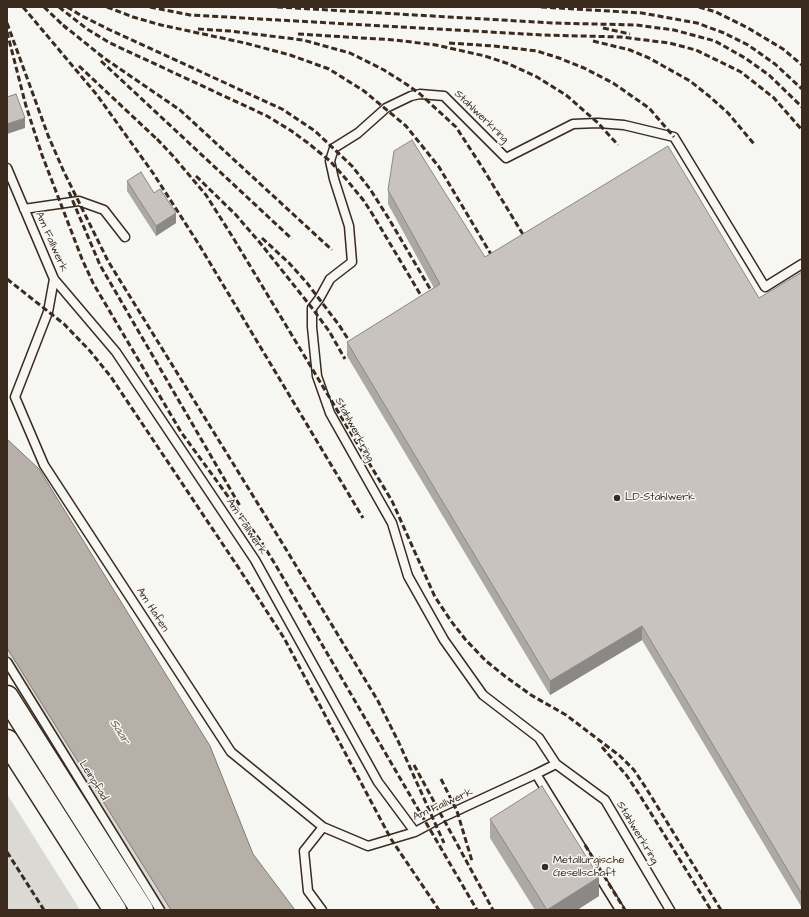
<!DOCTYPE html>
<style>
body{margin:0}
#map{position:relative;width:809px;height:917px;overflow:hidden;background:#f6f6f2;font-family:"Architects Daughter",sans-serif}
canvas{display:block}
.frame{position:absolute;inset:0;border:8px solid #3b2a1e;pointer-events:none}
</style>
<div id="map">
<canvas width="809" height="917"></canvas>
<div class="frame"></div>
</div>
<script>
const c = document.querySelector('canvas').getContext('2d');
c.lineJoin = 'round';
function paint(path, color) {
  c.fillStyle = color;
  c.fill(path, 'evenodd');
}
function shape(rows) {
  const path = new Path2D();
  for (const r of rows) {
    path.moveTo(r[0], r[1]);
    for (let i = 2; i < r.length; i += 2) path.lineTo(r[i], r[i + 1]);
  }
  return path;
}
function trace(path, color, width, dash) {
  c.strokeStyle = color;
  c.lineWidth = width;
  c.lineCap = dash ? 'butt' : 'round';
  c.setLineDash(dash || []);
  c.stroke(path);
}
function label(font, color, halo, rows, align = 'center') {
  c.font = font + ' "Architects Daughter",sans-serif';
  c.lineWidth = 3;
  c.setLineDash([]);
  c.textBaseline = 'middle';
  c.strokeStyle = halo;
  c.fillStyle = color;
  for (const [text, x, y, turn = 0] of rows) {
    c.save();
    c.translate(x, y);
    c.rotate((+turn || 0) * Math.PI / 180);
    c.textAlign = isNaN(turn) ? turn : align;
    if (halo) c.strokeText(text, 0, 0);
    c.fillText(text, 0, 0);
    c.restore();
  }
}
paint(shape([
 [7,648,171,910,162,910,7,660],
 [7,794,80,910,7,910]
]), '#dad9d3');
const water = shape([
 [7,439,39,469,210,746,253,854,295,910,171,910,7,648,7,439]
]);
paint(water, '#b6b0a9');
trace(water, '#857a71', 1);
const service = shape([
 [7,168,54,279,116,352,255,560,378,782,415,832,443,817,536,774,556,764],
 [24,209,79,201,104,210,125,237],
 [54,279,48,312,15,397,44,465,231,752,323,827,368,846,415,832],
 [7,662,160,910],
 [536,774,620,910],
 [322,910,308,891,304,851,323,827],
 [670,910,605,800,556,764,539,738,483,695,444,640,408,576,392,523,330,413,317,376,312,327,312,308,319,299,330,279,352,262,349,226,334,179,330,161,334,148,358,133,386,108,411,96,420,94,444,96,506,158,573,124,598,123,624,125,674,137,765,287,802,264]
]);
const motorway = shape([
 [7,697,142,910],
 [7,741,115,910]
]);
trace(service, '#3b2a1e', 11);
trace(motorway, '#3b2a1e', 25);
trace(service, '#f6f6f2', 8);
trace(motorway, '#f6f6f2', 22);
trace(shape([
 [23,7,97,95,153,173,198,243,363,518],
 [44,7,67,29],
 [59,7,87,29,110,43,267,116,290,130,308,143,330,161,346,179,364,201,373,215,426,304],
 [67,7,82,16,110,30,282,109,315,131,352,166,370,189,389,219,436,299],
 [107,7,133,17,161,25,245,43,290,55,329,69,364,91,406,126,439,167,495,261],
 [150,7,190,15,543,35,621,37,669,43,696,50,741,72,774,98,802,130],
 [277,7,553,23,636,25,674,30,715,41,745,58,769,75,802,107],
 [541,7,642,13,697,23,724,33,748,45,775,64,802,89],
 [699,7,716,12,748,28,783,49,802,65],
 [7,23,49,138],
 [63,25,104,58,180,110,332,250],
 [603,28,630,34],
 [198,29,230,31,303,40,350,53,384,70,406,84,420,94,456,127,482,167,527,241],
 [7,32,26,106,42,155,82,259,93,283,181,432,262,543,275,564,477,910],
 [298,34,395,40,436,45,485,56,509,64,537,77,566,95,598,123,618,145],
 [593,41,630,50,649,58,690,81,709,96,728,113,754,144],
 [449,43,494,46,537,51,559,58,584,68,613,83,649,108,674,137],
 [101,61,292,239],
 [79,66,161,143],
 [47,133,64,172,108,261,284,546,378,701,399,743,444,843],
 [157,139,173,156,206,195,232,236,392,501,435,597,451,621,465,639,486,661,506,677,531,695,566,715,620,756,634,770,646,788,721,910],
 [196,176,236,215,261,244,312,308,329,331,345,359],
 [69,192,100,265,240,506],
 [262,238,289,263,307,283,339,325,355,350],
 [7,279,64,324,90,351,111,377,240,570,284,638,391,839,439,910],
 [602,747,627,776,639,794,711,910],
 [414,765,493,910],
 [441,779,457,811,472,861],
 [585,845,625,910],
 [7,852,44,910]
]), '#3b2a1e', 3, [6, 3]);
paint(shape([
 [127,181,154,193,176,223,156,236,127,191],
 [388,190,485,257,759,298,802,272,802,908,642,640,550,695,347,356,347,342,434,288,388,204],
 [490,819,599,896,577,910,535,910,490,838]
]), '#aca8a3');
paint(shape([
 [25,118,25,128,7,134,7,124],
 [176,213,176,223,156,236,156,226],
 [642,626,642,640,550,695,550,681],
 [599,877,599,896,577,910,547,910]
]), '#8c8885');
const building = shape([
 [16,94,25,118,7,124,7,97,16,94],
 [412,140,485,257,668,146,759,298,802,272,802,894,642,626,550,681,347,342,440,284,388,190,394,151,412,140],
 [141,172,154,193,160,189,176,213,156,226,127,181,141,172],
 [542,786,599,877,547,910,490,819,542,786]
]);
paint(building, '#c8c3be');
trace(building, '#8c8885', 1);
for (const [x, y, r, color] of [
 [617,498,4,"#3b2a1e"],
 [545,867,4,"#3b2a1e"]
]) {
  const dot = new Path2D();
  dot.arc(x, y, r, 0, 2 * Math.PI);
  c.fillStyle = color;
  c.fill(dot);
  trace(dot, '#f6f6f2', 1.5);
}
label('11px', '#3b2a1e', '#f6f6f2', [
 ["Stahlwerkring",481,117,44],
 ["Am Fallwerk",51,242,66],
 ["Stahlwerkring",354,430,62],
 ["Am Fallwerk",246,527,57],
 ["Am Hafen",152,610,57],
 ["Leinpfad",93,781,58],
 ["Am Fallwerk",443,805,-24],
 ["Stahlwerkring",637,833,59]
]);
label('11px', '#3b2a1e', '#f6f6f2', [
 ["LD-Stahlwerk",625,498],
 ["Metallurgische",553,861],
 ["Gesellschaft",553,874]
], 'left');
label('italic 12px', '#605248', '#f6f6f2', [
 ["Saar",119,732,58]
]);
</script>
